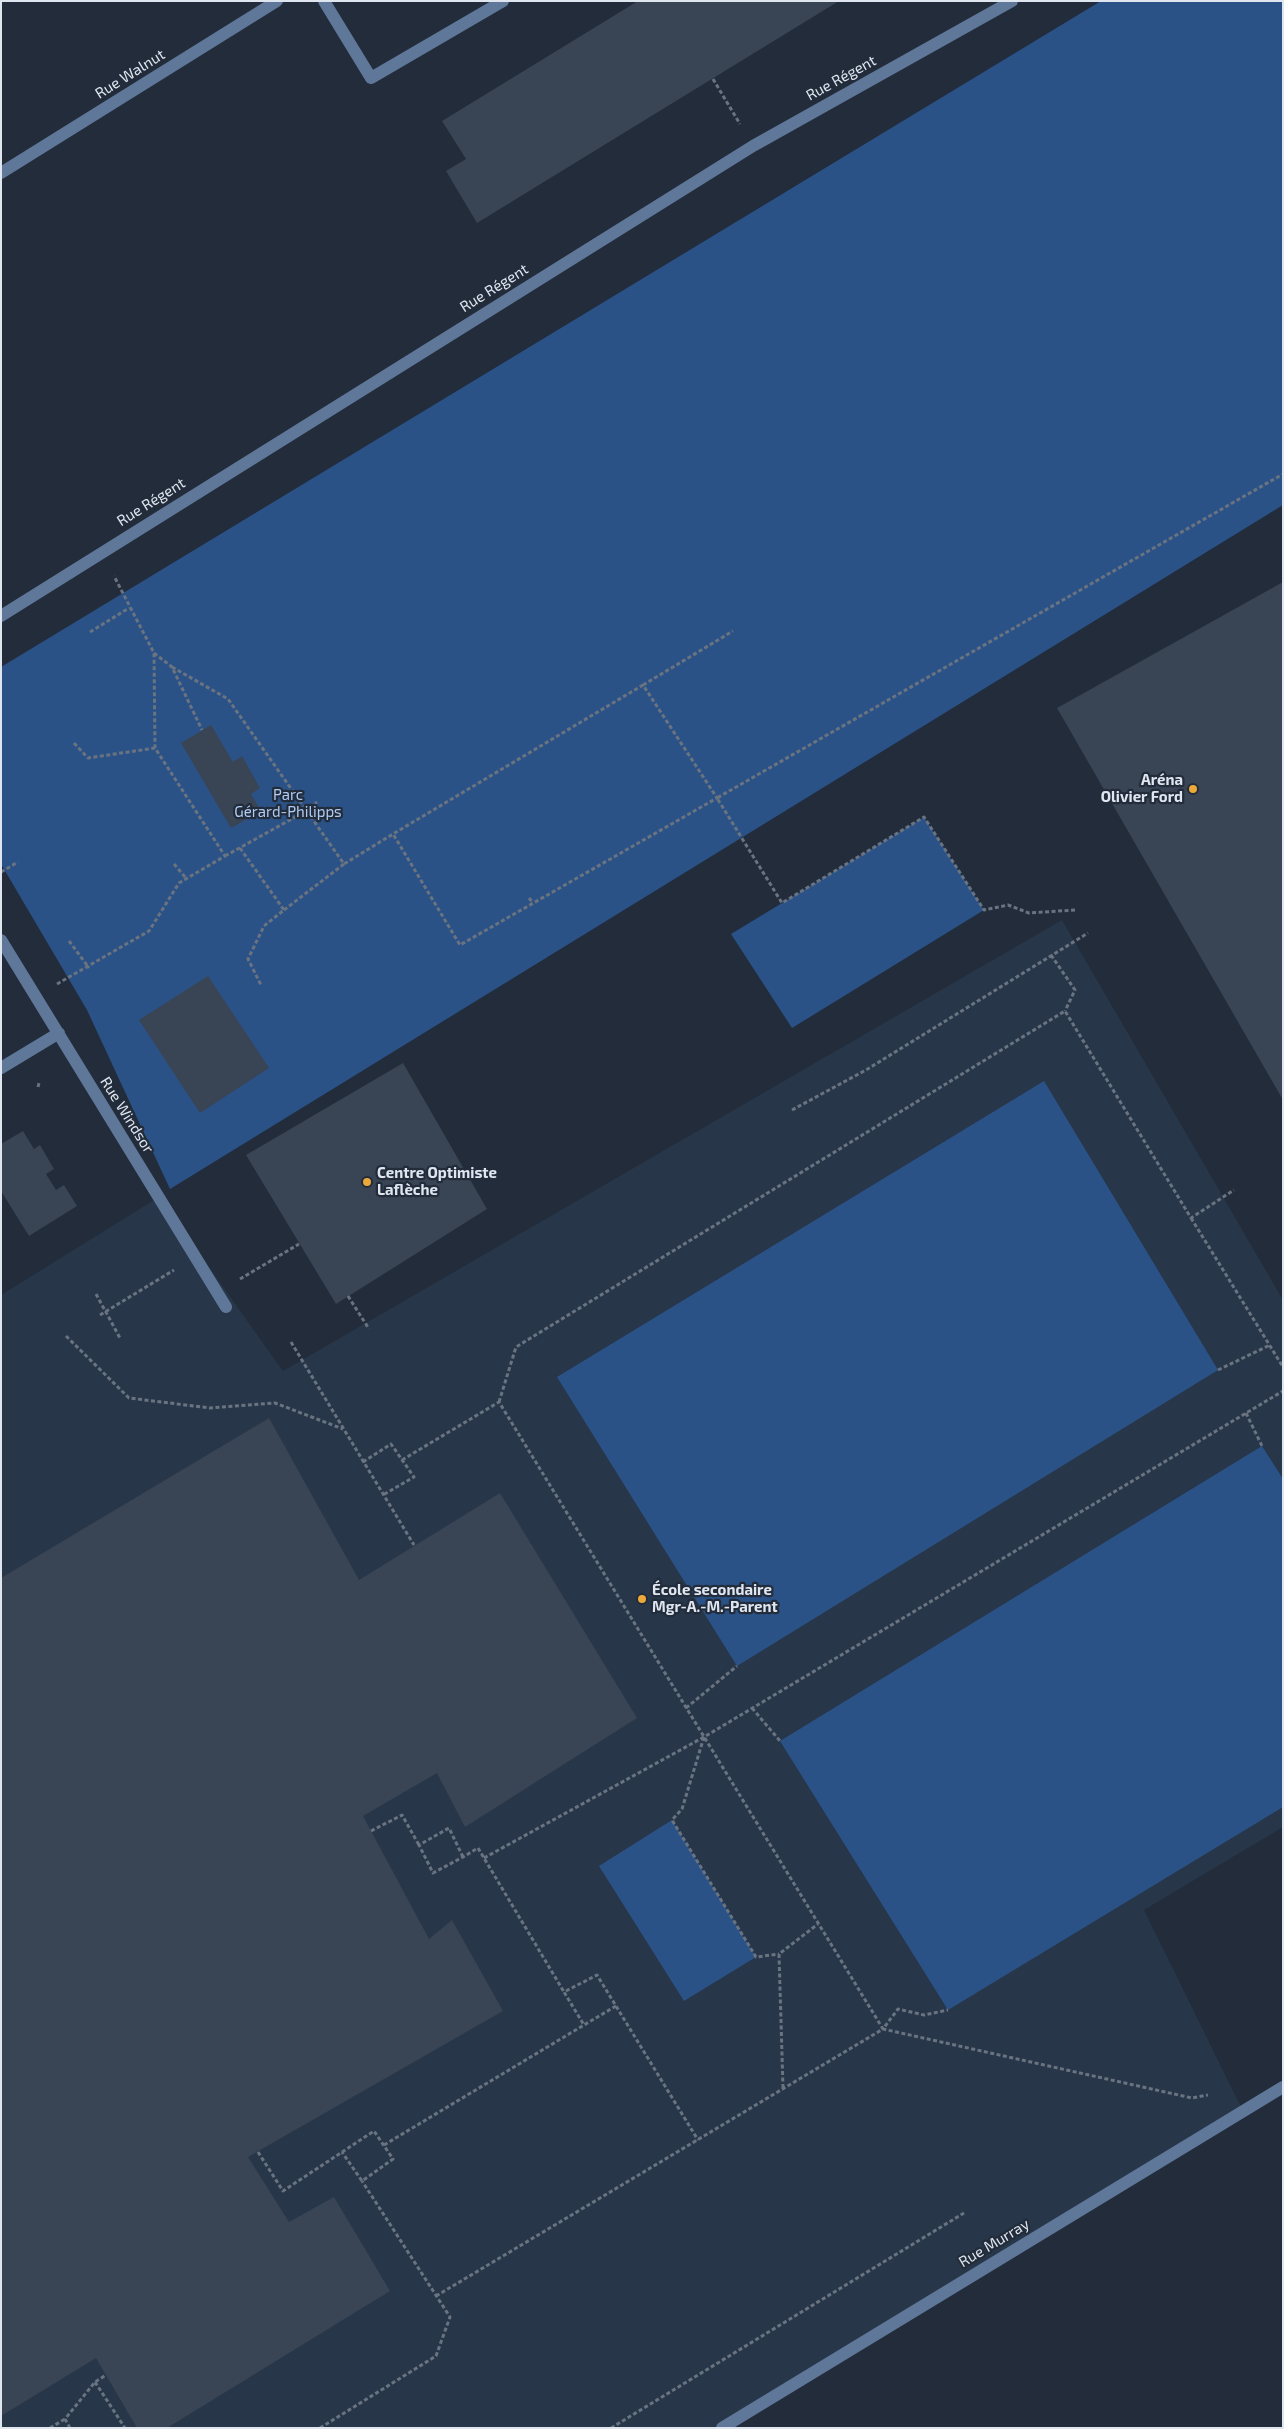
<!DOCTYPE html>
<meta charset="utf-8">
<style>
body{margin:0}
#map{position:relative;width:1284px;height:2429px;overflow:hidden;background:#222c3b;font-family:"Exo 2",sans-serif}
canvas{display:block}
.frame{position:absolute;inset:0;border:2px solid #dfe6f0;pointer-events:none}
</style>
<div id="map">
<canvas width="1284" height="2429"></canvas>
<div class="frame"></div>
</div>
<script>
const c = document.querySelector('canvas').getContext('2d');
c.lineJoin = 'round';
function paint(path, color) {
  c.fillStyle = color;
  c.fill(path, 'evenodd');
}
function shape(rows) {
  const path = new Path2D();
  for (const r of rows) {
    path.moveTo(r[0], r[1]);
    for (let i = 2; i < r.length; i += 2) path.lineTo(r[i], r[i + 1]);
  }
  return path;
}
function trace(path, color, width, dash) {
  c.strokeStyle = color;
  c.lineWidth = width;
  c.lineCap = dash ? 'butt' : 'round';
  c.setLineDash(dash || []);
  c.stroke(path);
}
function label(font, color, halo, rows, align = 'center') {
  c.font = font + ' "Exo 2",sans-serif';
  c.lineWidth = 4.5;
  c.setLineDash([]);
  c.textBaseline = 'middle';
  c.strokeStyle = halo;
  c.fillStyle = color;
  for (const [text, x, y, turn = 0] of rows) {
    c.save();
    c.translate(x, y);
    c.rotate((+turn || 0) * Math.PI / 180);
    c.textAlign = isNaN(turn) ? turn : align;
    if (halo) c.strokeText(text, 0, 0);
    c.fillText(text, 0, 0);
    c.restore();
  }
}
paint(shape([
 [1062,920,1283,1300,1283,1827,1144,1910,1243,2111,722,2428,1,2428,1,1295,159,1197,283,1371]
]), '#273649');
paint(shape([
 [1101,1,1283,1,1283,505,170,1189,87,1010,1,864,1,667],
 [924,817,984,910,792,1028,731,934],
 [1044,1081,1218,1370,737,1666,557,1377],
 [1262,1446,1283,1479,1283,1807,948,2010,780,1741],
 [672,1820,756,1957,684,2001,599,1866]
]), '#2b5287');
paint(shape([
 [638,1,839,1,477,223,446,171,466,159,442,121],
 [1283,582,1283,1100,1057,708],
 [211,725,233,762,242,756,260,788,251,794,261,811,231,828,181,743],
 [208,976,269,1068,200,1113,139,1020],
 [403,1063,487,1209,336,1304,246,1155],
 [23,1131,34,1149,40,1145,54,1169,46,1174,56,1190,64,1185,77,1206,29,1236,1,1191,1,1144],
 [269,1418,359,1580,500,1493,637,1718,465,1827,437,1773,363,1816,429,1939,452,1920,503,2011,248,2157,289,2222,334,2197,390,2291,167,2428,137,2428,96,2358,1,2416,1,1578]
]), '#394454');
trace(shape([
 [713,79,740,124],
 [90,632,129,608],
 [154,653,172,667,202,730],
 [172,667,228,699,344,864,393,834,643,685,717,798,460,945,393,834],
 [643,685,733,631],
 [74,743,88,758,155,748],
 [240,848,284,910,264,926,248,959,261,985],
 [225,856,306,811,317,802],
 [174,864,186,878],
 [1,872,18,862],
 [529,898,533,903],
 [284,910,344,864],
 [1075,910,1029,913,1008,905,984,910,924,817,782,903,717,798,1283,474],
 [69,941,89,968],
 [1051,955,1075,990,1065,1011],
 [57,984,149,931,179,883,225,856,155,748,154,653,114,576],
 [38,1087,39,1083],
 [792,1110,866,1070,1088,933],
 [1191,1218,1283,1367],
 [240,1279,299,1244],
 [96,1294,120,1338],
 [348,1296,369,1329],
 [100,1315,174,1270],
 [66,1336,129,1398,210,1408,275,1403,343,1429],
 [291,1342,414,1545],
 [1218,1370,1270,1345],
 [499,1402,516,1347,1065,1011,1191,1218,1234,1190],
 [1246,1413,1262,1446],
 [402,1460,499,1402,883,2029,898,2009,924,2015,948,2010],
 [363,1462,391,1444,414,1477,383,1495],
 [686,1708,737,1666],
 [752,1708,780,1741],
 [704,1737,682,1809,672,1820,756,1957,779,1954],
 [371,1831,402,1815,419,1845],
 [463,1857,449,1828,419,1845,433,1873,463,1857,478,1848,564,1992],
 [484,1858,704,1737,1283,1391],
 [616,2006,584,2025,564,1992,597,1975,698,2140],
 [783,2088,779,1954,818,1924],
 [384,2145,584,2025],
 [258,2152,283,2191,374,2131,393,2159,362,2181,342,2152],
 [436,2296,883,2029,1192,2098,1208,2095],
 [95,2382,125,2428],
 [50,2428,65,2419],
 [70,2428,65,2419,95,2382,106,2375],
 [320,2428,436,2356,450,2317,362,2181],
 [611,2428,964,2213]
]), '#6a7380', 3, [4, 2.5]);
trace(shape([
 [324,1,371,78,503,1],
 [1,173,277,1],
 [1,616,753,146,1012,1],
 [1,940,226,1307],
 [1,1068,59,1033],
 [722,2428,1283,2087]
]), '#5f7798', 12);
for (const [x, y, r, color] of [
 [1193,789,5,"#eba939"],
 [367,1182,5,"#eba939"],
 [642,1599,5,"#eba939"]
]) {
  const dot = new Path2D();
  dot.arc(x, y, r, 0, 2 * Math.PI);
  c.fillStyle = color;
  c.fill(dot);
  trace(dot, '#222c3b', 2);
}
label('15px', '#dfe6f0', '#222c3b', [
 ["Rue Walnut",130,74,-32],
 ["Rue Régent",841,78,-29],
 ["Rue Régent",494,288,-32],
 ["Rue Régent",151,502,-32],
 ["Rue Windsor",127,1115,58],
 ["Rue Murray",994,2243,-31]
]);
label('bold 15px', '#dfe6f0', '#222c3b', [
 ["Aréna",1183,780,"right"],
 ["Olivier Ford",1183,797,"right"],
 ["Centre Optimiste",377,1173],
 ["Laflèche",377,1190],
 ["École secondaire",652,1590],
 ["Mgr-A.-M.-Parent",652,1607]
], 'left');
label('15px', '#b0ccf3', '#222c3b', [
 ["Parc",288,795],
 ["Gérard-Philipps",288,812]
]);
</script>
